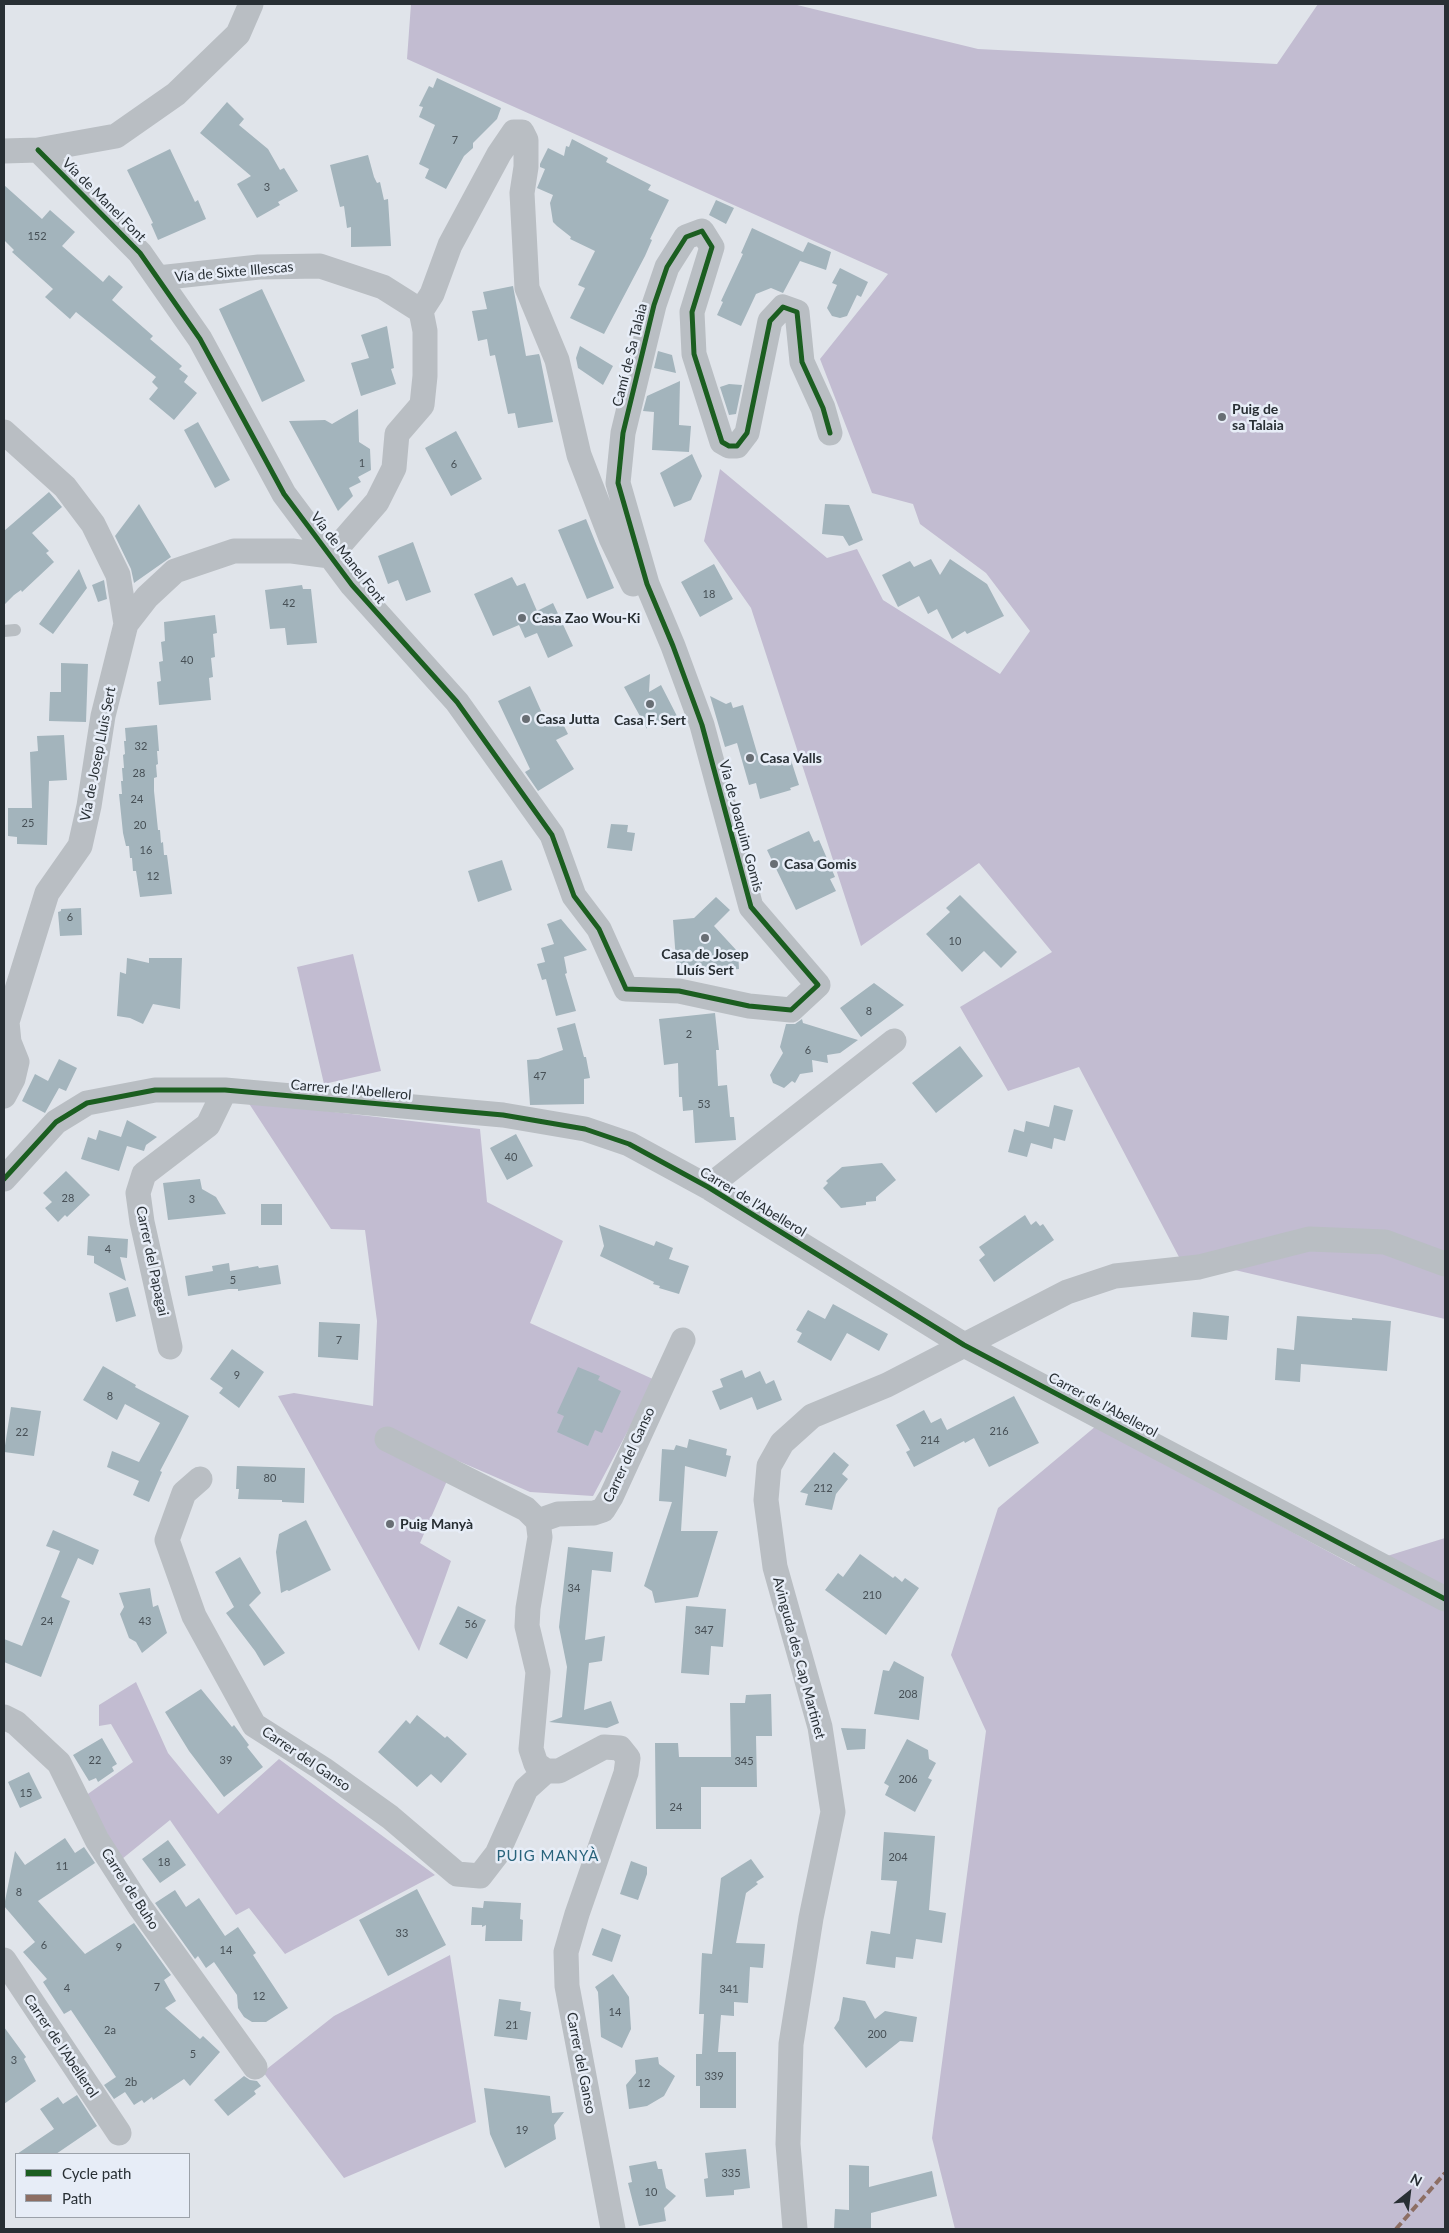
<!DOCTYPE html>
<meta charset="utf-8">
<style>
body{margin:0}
#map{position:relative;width:1449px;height:2233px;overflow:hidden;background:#e0e4ea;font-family:Lato,sans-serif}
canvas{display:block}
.frame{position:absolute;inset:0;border:5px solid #282f34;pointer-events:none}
.legend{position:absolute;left:15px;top:2153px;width:175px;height:65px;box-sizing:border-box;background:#e7edf7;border:1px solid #9ba1a9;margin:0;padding:6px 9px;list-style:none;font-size:15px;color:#282f34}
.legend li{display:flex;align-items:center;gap:10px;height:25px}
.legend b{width:25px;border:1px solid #9ba1a9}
.north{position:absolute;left:1384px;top:2168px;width:50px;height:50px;-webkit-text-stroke:4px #e7edf7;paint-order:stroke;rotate:29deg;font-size:14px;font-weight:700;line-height:20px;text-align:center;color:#282f34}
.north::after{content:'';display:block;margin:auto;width:18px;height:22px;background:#282f34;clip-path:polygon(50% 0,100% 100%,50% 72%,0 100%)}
</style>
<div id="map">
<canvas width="1449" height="2233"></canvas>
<div class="frame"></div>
<ul class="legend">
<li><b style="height:6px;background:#1b5e20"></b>Cycle path</li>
<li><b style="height:6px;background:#8d6e63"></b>Path</li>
</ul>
<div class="north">N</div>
</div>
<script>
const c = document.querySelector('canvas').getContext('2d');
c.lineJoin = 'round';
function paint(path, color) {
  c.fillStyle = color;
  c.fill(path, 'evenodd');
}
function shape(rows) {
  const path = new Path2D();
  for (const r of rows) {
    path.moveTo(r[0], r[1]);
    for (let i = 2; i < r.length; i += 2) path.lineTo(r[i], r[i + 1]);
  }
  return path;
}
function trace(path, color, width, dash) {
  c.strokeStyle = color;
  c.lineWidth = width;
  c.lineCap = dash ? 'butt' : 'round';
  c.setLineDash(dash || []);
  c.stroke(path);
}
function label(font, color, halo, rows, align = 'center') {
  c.font = font + ' Lato,sans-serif';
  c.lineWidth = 5;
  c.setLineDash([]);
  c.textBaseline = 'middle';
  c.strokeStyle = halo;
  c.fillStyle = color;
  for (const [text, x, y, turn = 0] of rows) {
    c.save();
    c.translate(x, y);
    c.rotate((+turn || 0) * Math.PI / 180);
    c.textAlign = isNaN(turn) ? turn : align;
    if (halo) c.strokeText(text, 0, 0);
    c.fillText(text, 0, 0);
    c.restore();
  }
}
paint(shape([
 [411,4,793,4,978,49,1277,64,1318,4,1445,4,1445,1319,1179,1257,1079,1067,1008,1091,960,1007,1052,952,979,863,861,946,751,608,704,541,720,469,827,558,857,549,883,600,1000,674,1030,631,986,573,920,524,913,504,872,493,820,359,888,274,407,59],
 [353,954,381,1071,324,1084,297,967],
 [248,1102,480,1129,487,1202,563,1241,530,1323,655,1380,593,1496,530,1492,456,1460,420,1543,451,1561,419,1651,278,1396,294,1393,373,1406,377,1321,365,1230,331,1229],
 [1096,1426,1355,1566,1445,1538,1445,2229,955,2229,932,2138,986,1731,951,1655,998,1508],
 [136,1682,168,1753,218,1814,279,1759,435,1875,285,1954,249,1908,236,1915,170,1820,122,1859,85,1796,133,1762,111,1724,99,1726,99,1705],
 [450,1955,476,2122,344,2178,263,2072,334,2016]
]), '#c2bcd1');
paint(shape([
 [437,78,501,108,497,119,473,143,473,148,464,156,446,189,425,178,429,169,419,164,435,125,419,117,423,107,419,106,429,86,433,88],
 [227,102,244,119,239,125,268,149,280,170,284,168,298,191,278,202,280,205,257,218,237,184,251,176,200,133],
 [572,139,608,158,606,162,651,185,648,190,669,200,650,239,652,240,645,256,604,334,570,318,585,288,578,285,595,251,570,239,571,237,557,226,553,222,550,203,553,195,537,188,545,169,540,167,540,164,548,148,564,156,566,146,569,147],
 [170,149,195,202,198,200,206,219,158,240,151,224,153,223,127,170],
 [368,155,374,177,377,183,380,182,384,200,388,199,391,246,351,247,351,227,347,228,344,206,340,207,330,165],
 [4,185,42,219,50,210,75,232,62,246,103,282,109,275,123,287,112,300,153,336,150,339,182,366,179,369,188,376,184,382,197,393,174,420,149,399,158,388,152,382,156,377,76,312,70,319,45,297,53,289,12,252,14,250,4,240],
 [716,200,734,208,726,224,709,215],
 [752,228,803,252,808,242,831,252,826,270,800,261,783,293,771,288,756,294,741,326,717,315,723,302,721,301,743,254,741,253],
 [840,268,868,282,861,297,857,295,847,316,840,318,832,316,827,308,837,285,832,283],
 [513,286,526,356,539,354,540,357,553,422,518,428,515,413,508,414,495,355,490,356,487,339,478,341,472,311,487,309,483,292],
 [262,289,305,381,262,402,219,309],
 [387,326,394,368,391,369,396,384,361,396,351,363,369,358,361,335],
 [580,346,613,366,603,385,578,368,576,358],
 [658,351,672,355,676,373,654,368],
 [680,381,679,425,691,426,689,452,652,450,654,412,643,411,647,396],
 [729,384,742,385,736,414,729,415,720,387],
 [358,409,359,442,370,449,371,470,358,477,361,482,349,488,353,496,338,511,289,421,325,420,332,424],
 [198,422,230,480,215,488,184,430],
 [456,431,482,479,451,496,425,448],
 [692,454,702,476,691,500,674,507,660,473],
 [49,492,62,507,32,533,49,551,46,553,54,562,22,592,21,590,14,595,4,605,4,531],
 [139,504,171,557,134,583,131,569,115,536],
 [825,504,849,505,863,540,849,546,843,536,822,534],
 [586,519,614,588,587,599,558,530],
 [413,542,431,592,406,601,398,580,388,584,378,556],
 [931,559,940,575,950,559,987,584,1004,616,967,634,965,631,952,639,937,609,928,614,919,596,898,607,882,575,910,561,914,567],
 [714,564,733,599,700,617,681,582],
 [79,569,87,588,53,634,39,624],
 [512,577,517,586,525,583,537,611,553,603,573,646,548,658,537,633,525,638,519,625,493,636,474,594],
 [104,580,107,599,98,602,92,585],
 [302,585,303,589,311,589,317,643,287,645,285,628,270,629,265,590],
 [215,615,217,633,213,634,215,657,211,658,213,677,209,678,211,700,159,705,157,682,161,681,159,662,163,661,161,642,165,641,164,622],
 [61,663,88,664,86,722,49,721,50,692,61,692],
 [650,674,649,692,661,685,678,718,662,728,658,720,647,726,647,729,624,687],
 [530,686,546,722,559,716,568,734,556,740,574,769,538,791,525,772,530,769,498,701],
 [710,696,726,704,731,702,733,708,743,705,760,763,789,754,799,785,790,788,791,790,760,799,756,783,749,785,737,743,725,747],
 [157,725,159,751,157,751,158,764,156,765,157,777,154,778,154,791,158,830,160,830,161,843,163,842,164,855,167,855,172,894,140,897,136,871,133,871,132,858,130,858,129,846,126,846,123,833,119,794,122,794,121,781,123,781,122,768,124,768,123,755,125,754,124,741,126,741,125,728],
 [64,735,67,780,49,781,47,845,17,844,17,837,8,836,8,808,32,808,30,752,38,751,37,736],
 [611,824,628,825,627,832,635,833,632,851,607,848],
 [809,831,814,842,819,840,835,877,830,879,836,891,796,910,767,850],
 [502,860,512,890,478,902,468,871],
 [960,895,1017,952,1001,968,984,951,962,972,926,934,950,912,946,908],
 [716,897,730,910,714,926,738,952,739,969,677,974,673,920,694,918],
 [81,908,82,935,60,936,58,912,61,911,61,909],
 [561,919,587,950,564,957,567,973,565,974,576,1011,556,1016,546,979,542,980,537,964,545,962,541,948,554,944,547,924],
 [127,958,149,963,149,958,182,958,180,1009,153,1004,143,1024,130,1018,117,1016,120,972,126,974],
 [874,983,904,1005,861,1037,840,1008],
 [715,1013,719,1050,716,1050,718,1086,727,1085,730,1117,734,1117,736,1140,695,1143,693,1110,683,1111,682,1097,679,1097,678,1063,664,1065,659,1019],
 [802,1019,803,1023,858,1040,840,1053,827,1055,828,1063,812,1060,813,1072,800,1074,795,1083,792,1081,784,1088,773,1083,770,1075,783,1053,780,1047,786,1024,795,1024],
 [575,1023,584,1057,586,1057,590,1078,584,1079,584,1104,530,1105,527,1060,538,1059,563,1050,557,1028],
 [960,1046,983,1076,936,1113,912,1083],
 [59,1059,77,1068,66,1091,59,1088,45,1113,22,1101,35,1074,48,1081],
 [1054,1105,1073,1110,1065,1141,1054,1138,1052,1149,1031,1143,1027,1157,1008,1152,1014,1129,1024,1132,1026,1121,1049,1127],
 [127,1120,157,1137,146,1145,144,1151,127,1146,119,1171,81,1159,88,1137,96,1140,99,1130,121,1137],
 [516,1134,533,1166,507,1180,490,1148],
 [882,1163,896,1180,876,1197,876,1201,866,1202,866,1205,841,1208,823,1188,828,1183,826,1181,842,1167],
 [66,1171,90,1195,67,1217,65,1215,58,1222,45,1208,52,1202,43,1193],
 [200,1179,202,1189,216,1197,226,1214,168,1220,163,1183],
 [261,1204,282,1204,282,1225,261,1225],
 [1025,1215,1031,1225,1036,1221,1040,1226,1043,1224,1054,1240,994,1282,979,1260,985,1255,979,1247],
 [599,1225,654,1246,656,1241,673,1248,669,1259,689,1266,679,1294,659,1288,660,1286,653,1284,654,1282,600,1256,604,1246],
 [88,1236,128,1239,127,1258,120,1257,126,1281,94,1263,94,1256,87,1255],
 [229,1263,230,1271,258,1266,259,1268,278,1265,281,1284,238,1291,238,1289,229,1289,188,1296,185,1276,213,1271,212,1266],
 [128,1287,136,1316,116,1322,109,1293],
 [833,1304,888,1334,879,1351,847,1333,831,1361,797,1342,802,1333,796,1330,808,1310,825,1319],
 [1193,1312,1229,1316,1227,1340,1191,1337],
 [1297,1316,1352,1320,1352,1318,1391,1321,1387,1371,1301,1364,1300,1382,1275,1380,1277,1348,1294,1350],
 [319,1322,360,1324,358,1360,318,1357],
 [232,1349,264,1372,239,1408,219,1393,223,1388,210,1379],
 [103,1366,136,1385,135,1387,189,1416,160,1471,162,1472,149,1502,133,1495,139,1481,107,1467,112,1451,139,1462,160,1423,125,1404,117,1420,83,1400],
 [578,1367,600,1376,598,1380,621,1391,602,1433,595,1430,588,1446,557,1432,564,1416,557,1413],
 [742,1370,745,1378,760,1371,766,1384,774,1380,782,1400,757,1410,752,1397,720,1410,712,1391,723,1387,720,1379],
 [1014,1396,1039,1443,989,1467,974,1438,965,1443,964,1441,914,1467,906,1452,910,1450,896,1425,924,1410,931,1423,941,1418,947,1430],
 [11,1407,41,1411,34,1456,4,1452],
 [689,1439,727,1449,726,1455,731,1456,726,1477,685,1466,681,1531,718,1531,698,1597,655,1603,652,1591,644,1586,672,1502,659,1501,662,1449,674,1450,676,1445,687,1448],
 [834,1452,849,1465,842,1474,848,1479,836,1494,832,1510,805,1505,808,1494,800,1492],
 [237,1466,305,1468,304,1503,282,1502,282,1500,238,1499,239,1489,236,1489],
 [306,1520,331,1570,289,1591,287,1590,281,1593,276,1552,279,1534],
 [53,1530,99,1550,93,1565,78,1558,61,1597,70,1601,41,1677,4,1662,4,1639,22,1646,60,1551,46,1546],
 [568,1547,613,1552,611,1572,592,1570,585,1640,605,1636,602,1661,589,1663,584,1710,611,1701,619,1723,607,1728,549,1722,562,1717,567,1667,559,1627],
 [860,1554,893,1578,895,1576,902,1582,905,1578,919,1588,886,1635,825,1590,838,1573,843,1577],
 [240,1557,261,1593,249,1605,285,1653,264,1666,255,1651,226,1613,234,1607,215,1572],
 [150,1588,153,1607,158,1605,167,1633,142,1653,136,1642,129,1638,120,1614,124,1607,119,1593],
 [458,1606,486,1620,467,1659,439,1644],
 [686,1606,726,1609,723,1647,711,1646,709,1675,681,1673],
 [894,1661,924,1677,919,1720,874,1714,883,1670,889,1671],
 [201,1689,232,1727,234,1725,249,1745,247,1747,263,1767,224,1797,189,1751,165,1712],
 [771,1694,772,1736,756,1736,757,1787,701,1787,701,1829,656,1829,655,1743,678,1743,679,1757,731,1757,730,1703,745,1703,746,1695],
 [417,1715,445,1738,447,1736,467,1754,441,1783,431,1774,417,1787,378,1752,406,1720,410,1724],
 [841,1728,866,1729,865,1749,847,1750],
 [102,1738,117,1764,112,1767,114,1771,98,1782,96,1778,89,1781,73,1755],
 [907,1739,928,1750,929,1759,936,1763,928,1778,932,1780,915,1812,885,1795,889,1786,884,1783],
 [29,1772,42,1798,20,1808,8,1782],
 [884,1832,935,1836,929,1910,946,1913,942,1943,916,1939,913,1959,896,1957,895,1968,866,1964,871,1931,890,1934,897,1881,881,1880],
 [65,1838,75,1853,84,1847,95,1863,38,1901,85,1954,134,1923,171,1975,164,1980,176,2001,165,2008,200,2039,203,2036,220,2052,190,2086,184,2079,153,2100,152,2097,144,2103,142,2100,134,2105,125,2092,114,2099,104,2085,116,2077,71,2010,64,2014,43,1982,47,1979,23,1952,35,1942,4,1906,15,1851,25,1865],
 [168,1840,186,1865,160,1883,142,1859],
 [751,1859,764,1877,756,1882,758,1884,746,1893,736,1943,765,1944,763,1968,750,1967,748,2003,734,2002,734,2016,721,2015,718,2052,736,2052,736,2108,700,2108,700,2086,696,2086,696,2054,702,2054,704,2014,699,2014,702,1953,712,1954,721,1878],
 [631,1861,647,1867,647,1874,638,1900,620,1894],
 [417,1889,446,1945,388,1976,359,1920],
 [175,1890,186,1907,199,1898,225,1936,238,1927,256,1953,253,1955,288,2008,266,2022,252,2022,244,2017,238,2008,237,1995,214,1962,206,1968,198,1956,195,1959,155,1903],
 [484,1901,521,1903,520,1919,523,1920,522,1941,485,1941,486,1925,482,1927,482,1925,471,1925,472,1907,483,1908],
 [602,1928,621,1935,612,1962,592,1955],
 [613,1974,629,1997,631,2029,622,2048,601,2037,598,1992,595,1987],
 [843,1997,865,2001,875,2019,885,2011,917,2017,913,2042,900,2041,866,2068,834,2028,839,2020],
 [499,1999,521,2002,520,2010,531,2012,527,2040,494,2036],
 [4,2027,26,2057,24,2059,36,2081,4,2104],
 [658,2057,659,2064,675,2076,664,2096,647,2106,629,2109,626,2085,636,2073,635,2060],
 [244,2076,250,2080,257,2081,261,2086,254,2091,256,2094,228,2116,214,2100],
 [484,2088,550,2096,552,2113,564,2112,554,2125,556,2139,505,2168,490,2134],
 [77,2095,97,2126,56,2154,17,2154,54,2129,40,2109,58,2097,63,2104],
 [746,2149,750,2188,734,2190,734,2195,706,2197,704,2179,708,2178,705,2153],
 [656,2161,658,2169,662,2169,666,2188,676,2196,664,2208,666,2221,639,2226,628,2183,632,2182,629,2166],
 [849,2165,869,2166,869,2187,932,2171,937,2196,871,2213,871,2229,834,2229,835,2209,849,2210]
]), '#a3b4bc');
trace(shape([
 [4,631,15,630]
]), '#b9bec3', 12);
trace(shape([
 [38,150,140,253,200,339,284,494,352,585,457,702,552,835,574,896,599,929,626,989,679,991,749,1006,791,1010,818,985,751,907,702,725,673,646,647,584,618,483,623,433,654,305,667,267,686,237,702,231,712,247,692,312,694,354,722,442,729,446,737,446,747,433,770,321,783,307,797,312,802,362,823,408,830,433],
 [4,151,38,150,116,136,176,94,238,34,251,4],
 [158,278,259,267,320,266,383,287,421,311],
 [4,432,65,487,93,524,118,575,126,624],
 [4,1096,13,1079,17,1062,9,1042,7,1022,47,893,80,846,89,806,103,716,126,624,147,597,175,571,234,551,292,551,330,556,377,502,394,468,397,434,422,405,425,376,425,331,421,311,432,294,450,245,499,154,514,132,522,132,526,140,526,167,522,193,527,288,557,360,579,455,611,538,633,584],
 [4,1179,56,1122,87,1103,155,1090,225,1090,503,1115,585,1129,629,1144,708,1187,964,1345,1445,1599],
 [708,1187,894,1041],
 [170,1347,142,1222,138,1193,144,1174,208,1125,225,1090],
 [387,1439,526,1509,538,1521],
 [200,1479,184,1493,167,1540,194,1616,254,1725,323,1769,390,1817,457,1874,480,1876,497,1854,526,1789,546,1771],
 [4,1717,16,1723,59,1763,97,1840,140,1907,255,2067],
 [4,1960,119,2133],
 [613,2229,567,1986,566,1952,577,1914,626,1773,628,1758,620,1748,604,1747,559,1771,546,1771,536,1764,531,1749,538,1672,527,1626,528,1608,540,1537,538,1521,558,1514,594,1513,603,1510,611,1497,683,1340],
 [795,2229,788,2144,791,2044,811,1918,833,1812,820,1727,775,1567,766,1500,769,1466,782,1443,812,1416,887,1385,1067,1292,1115,1276,1199,1267,1309,1239,1385,1242,1445,1264]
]), '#b9bec3', 25);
trace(shape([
 [1396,2229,1445,2173]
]), '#8d6e63', 4, [8, 4]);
trace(shape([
 [38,150,140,253,200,339,284,494,352,585,457,702,552,835,574,896,599,929,626,989,679,991,749,1006,791,1010,818,985,751,907,702,725,673,646,647,584,618,483,623,433,654,305,667,267,686,237,702,231,712,247,692,312,694,354,722,442,729,446,737,446,747,433,770,321,783,307,797,312,802,362,823,408,830,433],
 [4,1179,56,1122,87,1103,155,1090,225,1090,503,1115,585,1129,629,1144,708,1187,964,1345,1445,1599]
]), '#1b5e20', 5);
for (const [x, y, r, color] of [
 [1222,417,5,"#686e74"],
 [522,618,5,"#686e74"],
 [650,704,5,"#686e74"],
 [526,719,5,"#686e74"],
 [750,758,5,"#686e74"],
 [774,864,5,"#686e74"],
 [705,938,5,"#686e74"],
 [390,1524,5,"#686e74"]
]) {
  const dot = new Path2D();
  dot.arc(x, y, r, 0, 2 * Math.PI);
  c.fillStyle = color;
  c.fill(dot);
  trace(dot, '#e7edf7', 2);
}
label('11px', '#475056', null, [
 ["7",455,140],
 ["3",267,187],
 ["152",37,236],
 ["1",362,463],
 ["6",454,464],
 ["18",709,594],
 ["42",289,603],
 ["40",187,660],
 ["32",141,746],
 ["28",139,773],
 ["24",137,799],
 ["25",28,823],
 ["20",140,825],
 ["16",146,850],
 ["12",153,876],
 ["6",70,917],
 ["10",955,941],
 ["8",869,1011],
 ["2",689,1034],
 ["6",808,1050],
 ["47",540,1076],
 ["53",704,1104],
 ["40",511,1157],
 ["28",68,1198],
 ["3",192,1199],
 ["4",108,1249],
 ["5",233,1280],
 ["7",339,1340],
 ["9",237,1375],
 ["8",110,1396],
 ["216",999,1431],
 ["22",22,1432],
 ["214",930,1440],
 ["80",270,1478],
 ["212",823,1488],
 ["34",574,1588],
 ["210",872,1595],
 ["24",47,1621],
 ["43",145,1621],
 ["56",471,1624],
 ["347",704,1630],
 ["208",908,1694],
 ["22",95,1760],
 ["39",226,1760],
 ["345",744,1761],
 ["206",908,1779],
 ["15",26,1793],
 ["24",676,1807],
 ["204",898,1857],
 ["18",164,1862],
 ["11",62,1866],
 ["8",19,1892],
 ["33",402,1933],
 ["6",44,1945],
 ["9",119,1947],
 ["14",226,1950],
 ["7",157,1987],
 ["4",67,1988],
 ["341",729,1989],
 ["12",259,1996],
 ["14",615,2012],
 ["21",512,2025],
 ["2a",110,2030],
 ["200",877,2034],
 ["5",193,2054],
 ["3",14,2060],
 ["339",714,2076],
 ["2b",131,2082],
 ["12",644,2083],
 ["19",522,2130],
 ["335",731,2173],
 ["10",651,2192]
]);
label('14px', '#282f34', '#e7edf7', [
 ["Vía de Manel Font",104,200,45],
 ["Vía de Sixte Illescas",234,272,-5],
 ["Camí de Sa Talaia",630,355,-76],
 ["Vía de Manel Font",348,558,52],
 ["Vía de Josep Lluis Sert",98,754,-79],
 ["Via de Joaquim Gomis",741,826,75],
 ["Carrer de l'Abellerol",351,1090,5],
 ["Carrer de l'Abellerol",753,1202,31],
 ["Carrer del Papagai",152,1261,78],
 ["Carrer de l'Abellerol",1103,1405,28],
 ["Carrer del Ganso",629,1455,-65],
 ["Avinguda des Cap Martinet",799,1658,75],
 ["Carrer del Ganso",306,1759,34],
 ["Carrer de Buho",130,1889,57],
 ["Carrer de l'Abellerol",61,2046,56],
 ["Carrer del Ganso",581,2063,79]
]);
label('bold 14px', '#282f34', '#e7edf7', [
 ["Puig de",1232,409],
 ["sa Talaia",1232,425],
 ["Casa Zao Wou-Ki",532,618],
 ["Casa Jutta",536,719],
 ["Casa F. Sert",650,720,"center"],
 ["Casa Valls",760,758],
 ["Casa Gomis",784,864],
 ["Casa de Josep",705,954,"center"],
 ["Lluís Sert",705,970,"center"],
 ["Puig Manyà",400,1524]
], 'left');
c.letterSpacing = '1px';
label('15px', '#28637b', '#e7edf7', [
 ["PUIG MANYÀ",548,1856]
]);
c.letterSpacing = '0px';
</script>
